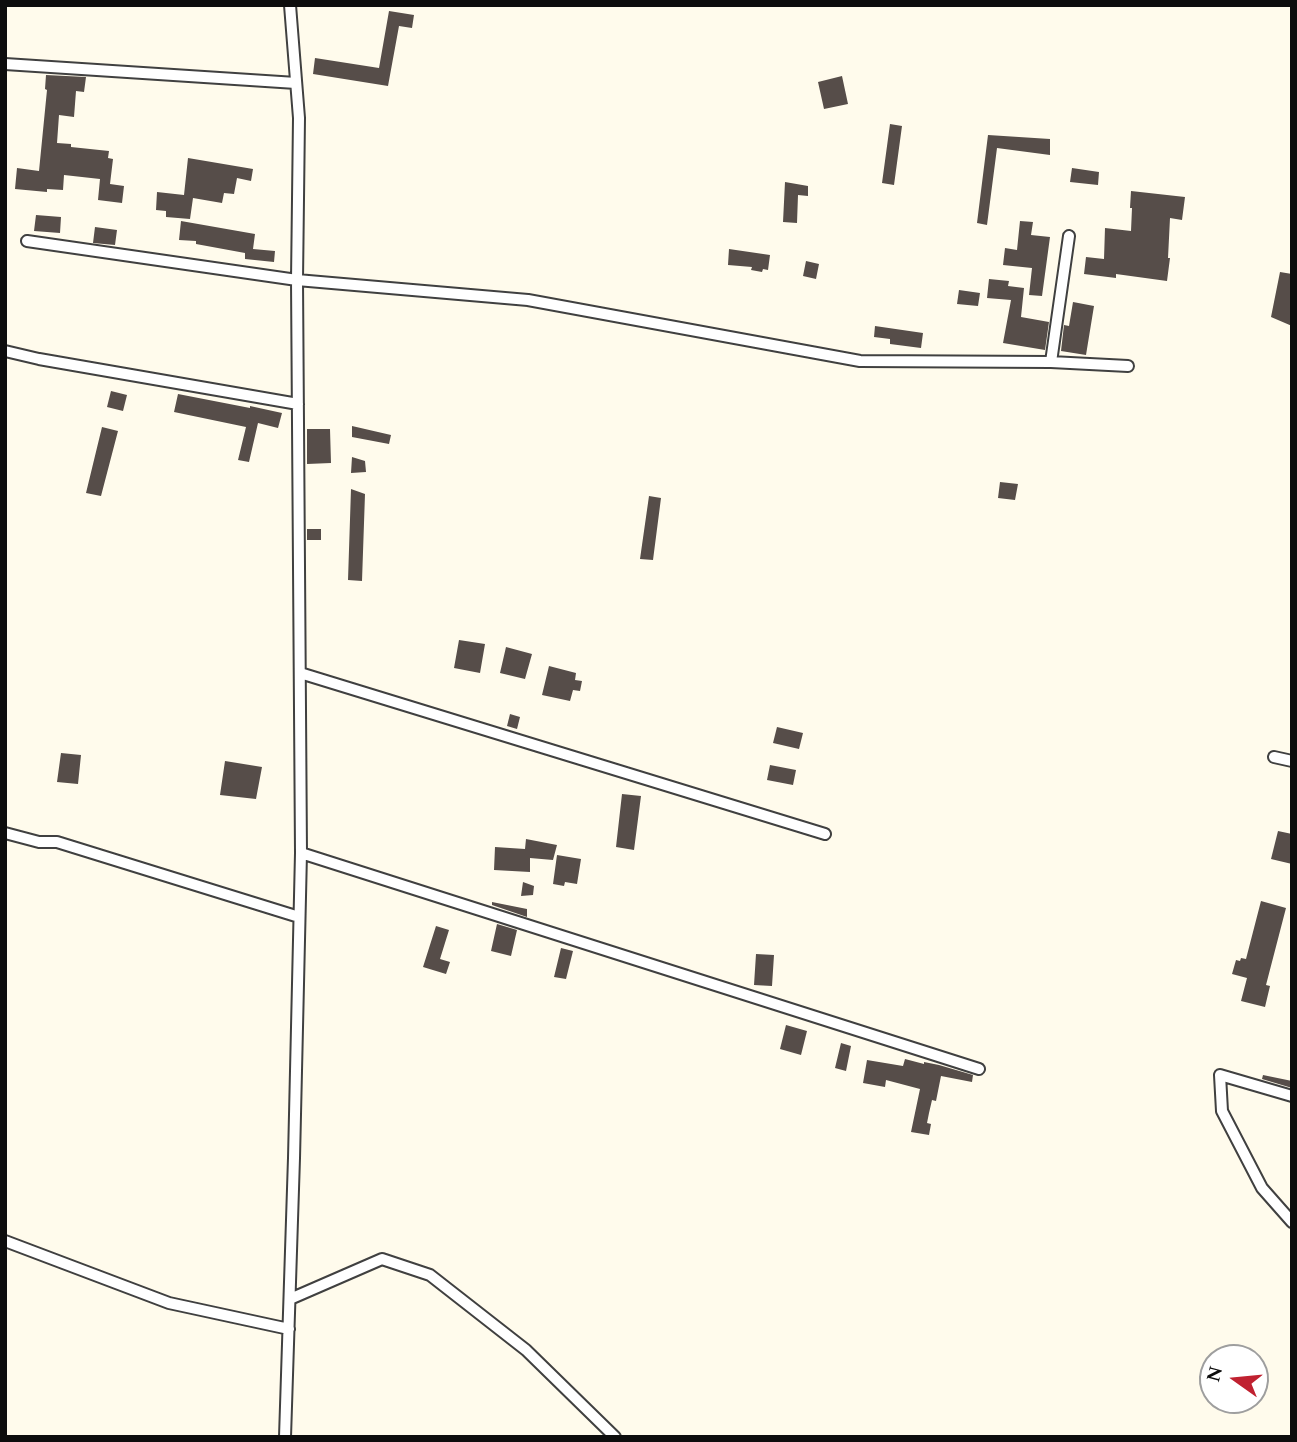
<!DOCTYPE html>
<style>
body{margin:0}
#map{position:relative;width:1297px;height:1442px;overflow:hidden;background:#fffbec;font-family:Spectral,serif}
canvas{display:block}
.frame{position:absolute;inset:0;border:7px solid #0d0d0d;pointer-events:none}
.north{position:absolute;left:1199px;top:1344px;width:70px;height:70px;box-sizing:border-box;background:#fff;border:2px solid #9e9e9e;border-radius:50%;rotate:285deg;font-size:19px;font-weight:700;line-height:28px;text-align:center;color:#0d0d0d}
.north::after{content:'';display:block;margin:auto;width:24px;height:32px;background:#c02130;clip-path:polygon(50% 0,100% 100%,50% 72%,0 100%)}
</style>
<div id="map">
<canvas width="1297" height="1442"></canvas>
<div class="frame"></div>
<div class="north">N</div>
</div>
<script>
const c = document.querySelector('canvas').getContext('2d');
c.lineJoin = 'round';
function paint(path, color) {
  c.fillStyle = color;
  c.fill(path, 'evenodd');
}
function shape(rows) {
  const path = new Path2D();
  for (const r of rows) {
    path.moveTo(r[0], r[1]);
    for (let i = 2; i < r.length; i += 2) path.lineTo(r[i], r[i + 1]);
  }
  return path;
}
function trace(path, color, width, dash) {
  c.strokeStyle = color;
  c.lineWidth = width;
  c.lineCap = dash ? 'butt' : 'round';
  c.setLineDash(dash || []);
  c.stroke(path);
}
paint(shape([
 [389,11,414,15,412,28,399,26,388,86,313,74,315,58,379,68],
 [46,75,86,77,84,92,76,91,74,117,59,115,57,143,71,144,71,147,109,151,108,158,113,159,110,184,124,186,122,203,98,200,100,179,64,175,63,190,47,189,47,192,15,189,17,168,39,171,47,90,45,89],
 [842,76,848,104,824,109,818,82],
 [890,124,902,126,894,185,882,183],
 [988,135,1050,139,1050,155,997,148,987,225,977,223],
 [188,158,253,169,251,181,237,178,234,194,224,193,222,203,193,198,190,219,166,217,166,211,156,210,157,192,184,195],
 [1072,168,1099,172,1098,185,1070,182],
 [785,182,808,186,808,196,798,195,797,223,783,222],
 [1131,191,1185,197,1182,220,1170,218,1168,258,1170,258,1167,281,1116,274,1116,278,1084,274,1086,257,1104,259,1105,228,1131,231,1132,208,1130,208],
 [36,215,61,217,60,233,34,231],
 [181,221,255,234,253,249,275,251,274,262,245,259,245,253,196,244,196,241,179,240],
 [1020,221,1033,222,1031,235,1050,237,1042,296,1029,295,1032,268,1003,265,1005,248,1017,250],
 [95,227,117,230,115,245,93,243],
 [729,249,770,255,768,270,763,269,762,272,751,270,752,267,728,265],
 [806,261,819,264,816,279,803,276],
 [1280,272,1292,274,1292,326,1271,317],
 [989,279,1009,281,1008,286,1024,288,1021,317,1049,322,1045,350,1003,343,1011,300,987,298],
 [959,290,980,293,978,306,957,304],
 [1073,302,1094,306,1086,355,1061,351,1064,325,1069,326],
 [875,326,923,333,921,348,890,344,890,339,874,337],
 [111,391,127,395,123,411,107,407],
 [178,394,250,408,250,406,282,413,278,428,258,423,249,462,238,460,246,427,174,412],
 [352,426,391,435,389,444,352,437],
 [102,427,118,431,101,496,86,493],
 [307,429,330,429,331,463,307,464],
 [352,457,365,461,366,472,351,473],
 [1000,482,1018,484,1015,500,998,498],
 [351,489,365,494,362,581,348,580],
 [649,496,661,498,653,560,640,559],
 [307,529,321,529,321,540,307,540],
 [459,640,485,644,480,673,454,668],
 [506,647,532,654,525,679,500,673],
 [549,666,576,673,575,680,582,681,580,691,573,690,570,701,542,695],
 [510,714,520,717,517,729,507,726],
 [777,727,803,733,799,749,773,743],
 [61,753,81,755,78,784,57,782],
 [225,761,262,767,256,799,220,795],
 [770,765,796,770,793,785,767,780],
 [622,794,641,796,634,850,616,847],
 [1278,831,1292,834,1292,864,1271,859],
 [526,839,557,845,553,860,530,858,530,872,494,870,495,847,525,849],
 [557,855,581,859,577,884,565,882,564,886,553,884],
 [523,882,534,886,533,895,521,896],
 [1261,901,1286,908,1266,985,1270,986,1265,1007,1241,1001,1247,978,1232,974,1236,960,1240,961,1241,958,1246,959],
 [492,902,527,909,527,917,492,905],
 [497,924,517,930,511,956,491,951],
 [436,926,449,930,440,959,450,962,446,974,423,967],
 [561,948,573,951,566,979,554,977],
 [756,954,774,955,772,986,754,985],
 [786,1025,807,1031,801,1055,780,1049],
 [841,1043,851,1046,846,1071,835,1068],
 [905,1059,924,1064,924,1062,939,1065,973,1075,972,1082,941,1076,936,1101,932,1100,929,1113,927,1123,931,1124,929,1135,911,1132,920,1089,886,1080,885,1087,863,1083,867,1060,903,1066],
 [1263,1075,1292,1081,1292,1088,1262,1079]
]), '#564d49');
const minor = shape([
 [5,64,296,83],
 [27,241,297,280,528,300,860,361,1051,362,1128,366],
 [5,351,39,359,298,404],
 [1051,362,1069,236],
 [300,673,825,834],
 [1274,757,1292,761],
 [5,833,39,842,57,842,299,917],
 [301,853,979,1069],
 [1292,1096,1220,1075,1222,1111,1262,1188,1292,1222],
 [5,1241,169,1303,289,1329],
 [290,1299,382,1259,430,1275,526,1350,615,1437],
 [285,1437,294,1158,301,853,297,280,299,118,290,5]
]);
trace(minor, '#404040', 14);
trace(minor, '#fff', 10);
</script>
